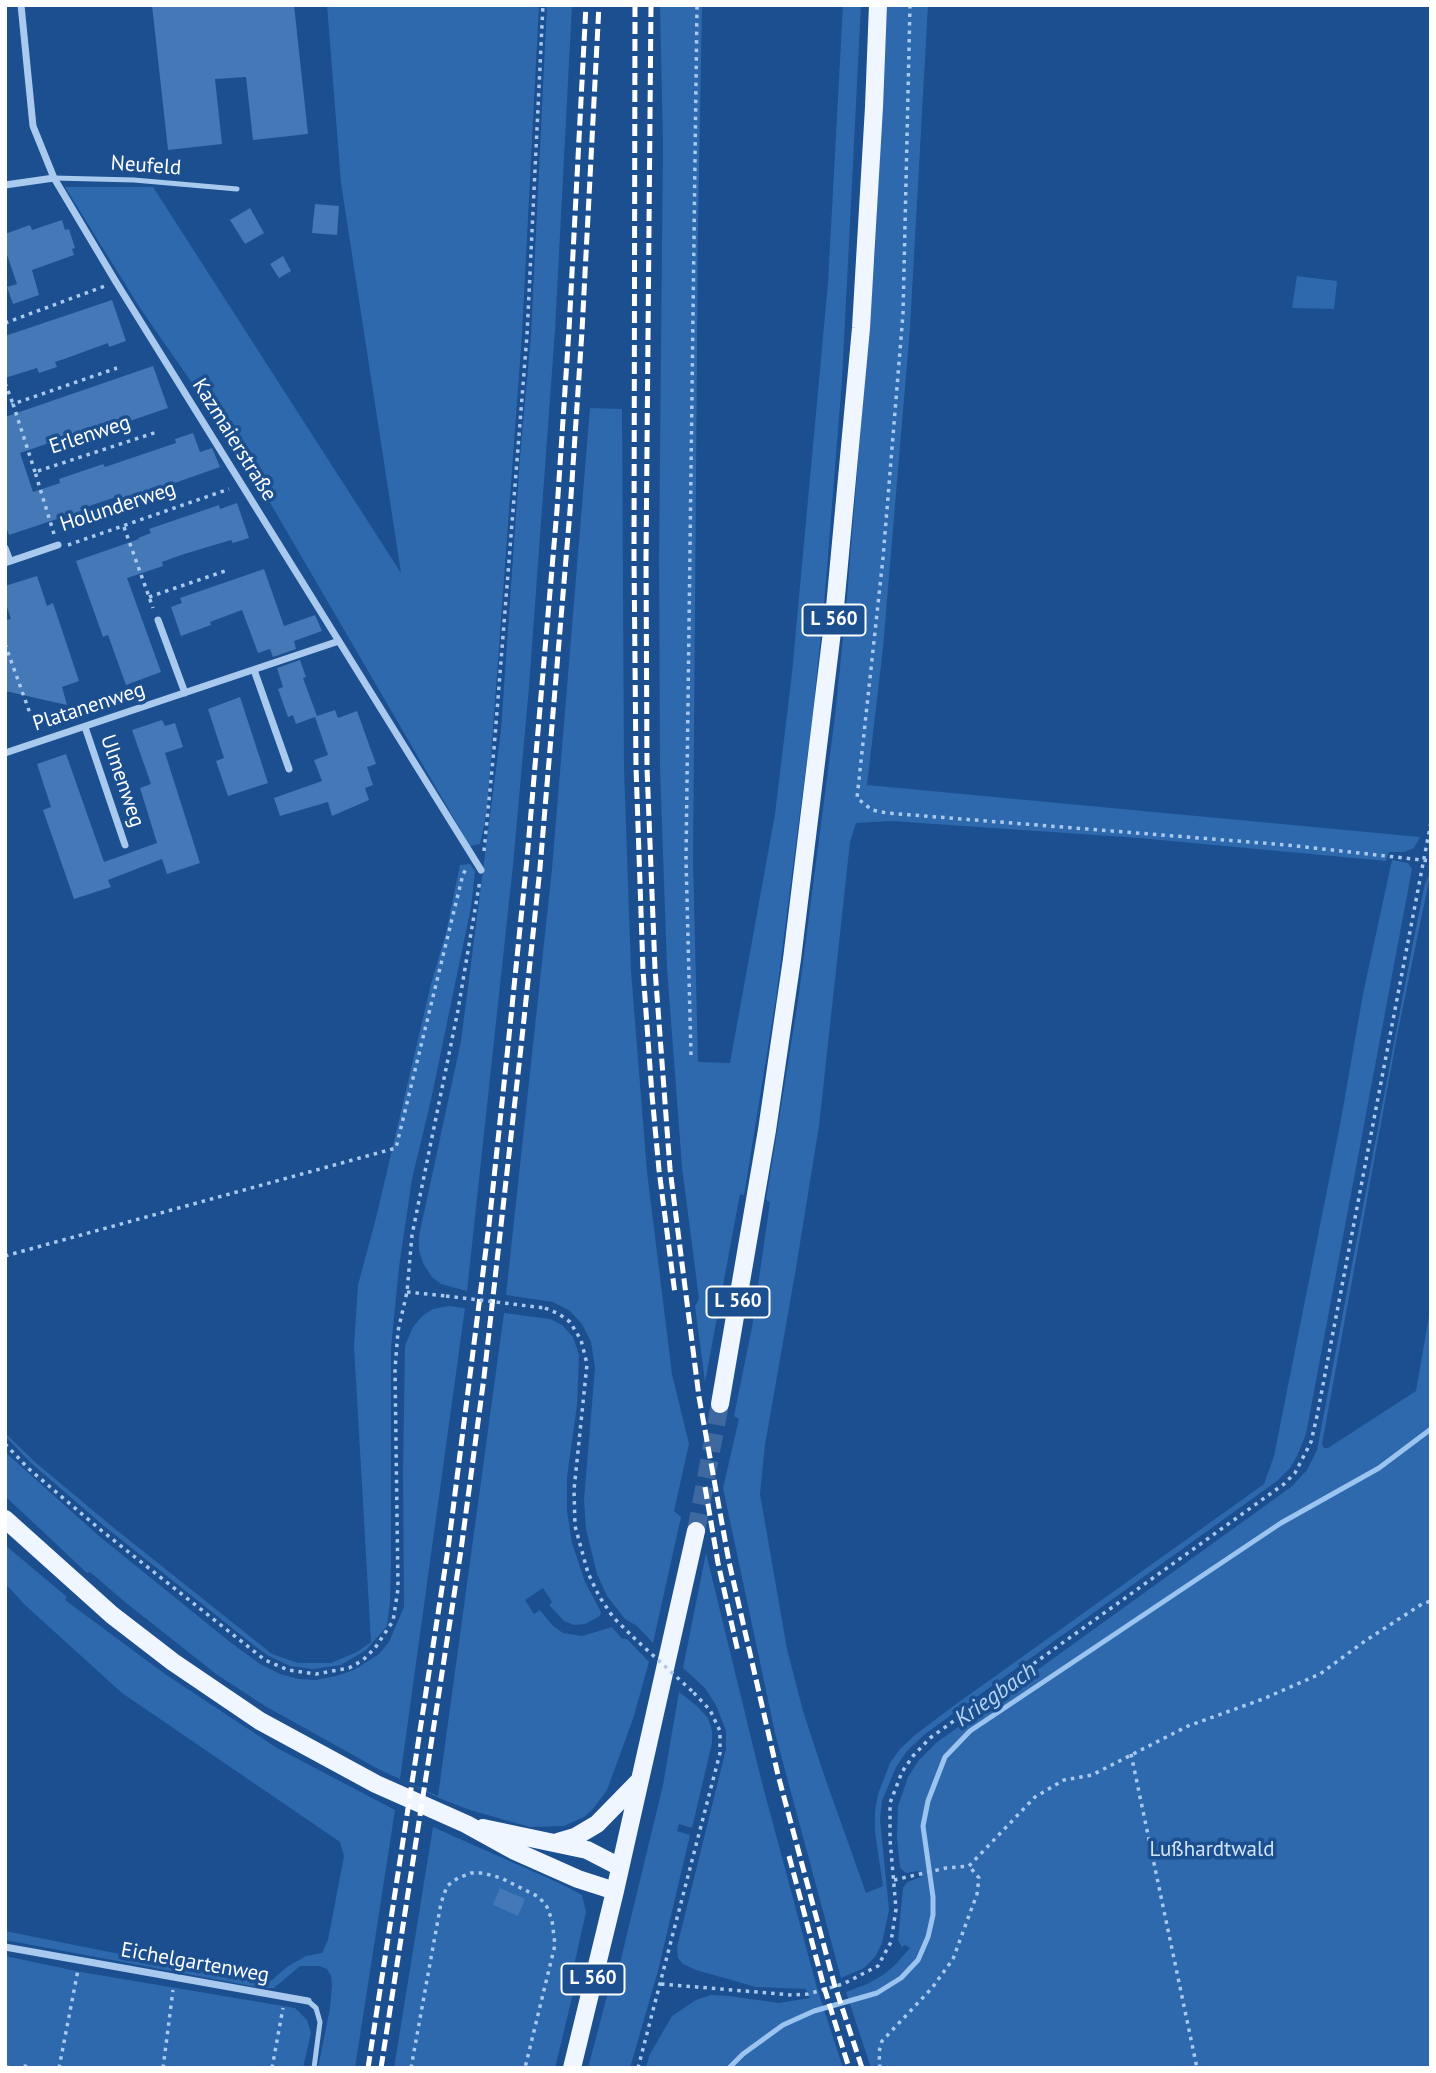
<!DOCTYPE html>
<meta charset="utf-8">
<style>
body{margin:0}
#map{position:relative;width:1436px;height:2073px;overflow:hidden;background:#1b4f8f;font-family:"PT Sans",sans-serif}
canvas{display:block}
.frame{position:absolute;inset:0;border:7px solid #fff;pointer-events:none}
</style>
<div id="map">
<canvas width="1436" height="2073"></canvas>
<div class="frame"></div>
</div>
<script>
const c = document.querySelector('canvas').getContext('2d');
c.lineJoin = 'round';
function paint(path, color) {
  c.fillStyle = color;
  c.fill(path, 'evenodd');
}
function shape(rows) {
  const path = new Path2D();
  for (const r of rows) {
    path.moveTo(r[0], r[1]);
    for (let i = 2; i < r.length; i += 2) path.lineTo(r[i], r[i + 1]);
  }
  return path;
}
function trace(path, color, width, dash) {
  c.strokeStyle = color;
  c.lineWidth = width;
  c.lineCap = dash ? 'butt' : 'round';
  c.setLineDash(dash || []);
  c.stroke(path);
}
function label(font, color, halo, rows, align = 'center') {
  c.font = font + ' "PT Sans",sans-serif';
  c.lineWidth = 7;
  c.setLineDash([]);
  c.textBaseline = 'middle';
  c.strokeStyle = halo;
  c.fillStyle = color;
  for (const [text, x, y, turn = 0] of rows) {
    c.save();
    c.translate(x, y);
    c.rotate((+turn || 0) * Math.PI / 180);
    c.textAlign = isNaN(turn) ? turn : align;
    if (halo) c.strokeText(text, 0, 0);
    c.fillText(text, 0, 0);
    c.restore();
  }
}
paint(shape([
 [327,5,539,5,522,334,487,811,480,844,470,846,244,458,140,308,65,187,153,187,401,573,341,183],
 [547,5,572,5,555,330,529,687,513,865,467,1291,441,1284,432,1277,423,1263,419,1250,419,1236,461,1041,501,730,520,457,531,335],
 [660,5,702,5,698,226,693,862,698,1062,730,1063,775,814,792,673,828,283,843,5,861,5,842,380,824,605,813,712,776,998,744,1195,740,1194,705,1382,695,1306,699,1299,682,1167,667,968,660,767,659,558,663,144],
 [887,5,928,5,910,328,883,648,867,785,1420,837,1414,848,1404,852,1389,852,1386,861,1139,838,891,821,856,823,850,842,819,1126,796,1268,765,1445,760,1494,787,1649,803,1711,823,1772,866,1893,883,1886,875,1832,875,1811,878,1794,890,1763,900,1749,915,1735,952,1707,1264,1484,1274,1456,1340,1125,1363,994,1392,860,1408,863,1412,869,1306,1434,1297,1456,1290,1468,1277,1481,925,1734,907,1751,896,1767,882,1801,880,1819,889,1910,882,1943,875,1957,864,1968,841,1978,775,1733,723,1488,739,1419,734,1416,752,1327,770,1202,766,1200,798,1001,835,716,846,609,875,251],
 [1297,276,1337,281,1334,309,1292,308],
 [590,408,622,409,624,768,631,971,647,1172,672,1374,689,1444,674,1511,681,1517,653,1643,637,1626,625,1619,607,1596,597,1574,586,1529,584,1500,595,1368,591,1342,582,1324,570,1311,553,1302,506,1295,552,869],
 [470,864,475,871,471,907,431,1100,412,1179,399,1267,391,1348,391,1564,390,1602,387,1626,366,1650,341,1665,313,1669,290,1666,269,1656,256,1647,104,1526,31,1463,5,1436,5,1433,35,1462,109,1524,272,1654,298,1663,331,1663,357,1652,371,1642,354,1346,358,1285,376,1218,431,984,446,933,460,865],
 [1431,871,1397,1036,1322,1444,1324,1448,1328,1448,1416,1391,1431,1304,1431,2068,871,2068,846,1992,867,1984,883,1975,894,1966,910,1948,905,1945,902,1947,898,1940,903,1888,907,1882,921,1877,919,1871,906,1873,900,1868,897,1838,898,1806,908,1777,919,1760,936,1743,1291,1487,1307,1470,1317,1450,1411,953,1425,883],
 [448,1306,465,1308,400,1779,438,1796,504,1313,550,1319,562,1325,573,1337,579,1355,577,1405,567,1477,567,1511,572,1543,585,1582,601,1612,600,1616,585,1624,574,1625,564,1621,549,1605,552,1602,543,1588,525,1600,534,1614,540,1610,553,1626,563,1633,582,1636,612,1627,622,1639,627,1639,649,1662,633,1719,607,1790,593,1809,584,1817,564,1826,530,1827,470,1810,439,1798,400,1779,380,1770,265,1706,216,1674,125,1602,90,1572,87,1573,5,1496,5,1452,99,1536,230,1642,260,1664,280,1674,299,1679,316,1680,336,1676,354,1670,379,1654,389,1642,404,1607,403,1471,405,1346,413,1327,422,1316,433,1309],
 [5,1545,67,1597,65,1600,165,1674,277,1748,395,1810,355,2068,318,2068,330,2008,332,1985,331,1976,327,1969,319,1966,300,1966,274,1988,262,1988,5,1940,5,1931,259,1982,272,1980,287,1967,306,1956,322,1953,328,1940,344,1856,340,1842,122,1693,25,1605,5,1583],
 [706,1553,761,1779,817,1988,843,2068,646,2068,649,2056,672,2016,696,2000,711,1995,729,1996,779,2003,810,1998,806,1989,756,1987,696,1970,683,1964,678,1958,677,1947,726,1749,726,1731,716,1705,705,1688,683,1668],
 [679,1692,697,1706,708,1718,712,1731,712,1743,692,1828,679,1824,677,1831,690,1835,658,1971,630,2068,588,2068,608,1992,613,1992,663,1785],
 [433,1827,559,1883,582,1895,586,1912,571,1979,576,1981,555,2068,394,2068],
 [5,1956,81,1972,295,2008,307,2020,311,2033,303,2068,5,2068]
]), '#2e69ad');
trace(shape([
 [729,2068,743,2054,783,2025,814,2011,877,1993,901,1978,918,1960,928,1937,933,1915,933,1897,923,1826,928,1801,945,1757,970,1731,1281,1523,1379,1468,1431,1429]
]), '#9cc4f0', 5);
paint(shape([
 [152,5,294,5,308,134,253,140,246,77,215,79,222,144,168,150],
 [315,204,339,206,337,235,312,233],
 [250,208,264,233,245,244,230,220],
 [62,220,65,230,69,229,75,248,72,249,74,255,32,270,39,295,13,304,7,287,17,284,5,249,5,234,30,225,32,230],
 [283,256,291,271,279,278,270,264],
 [112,300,126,341,109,347,108,343,67,358,55,362,57,367,39,373,37,368,5,378,5,336],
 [153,366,168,408,74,440,72,435,20,453,33,492,60,483,59,479,103,464,105,467,176,443,175,439,193,433,200,452,212,448,220,467,118,503,116,497,86,507,88,513,59,523,57,519,9,535,5,524,5,417],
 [237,503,249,538,233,543,231,540,181,555,162,562,163,566,127,578,161,672,126,685,108,635,103,637,76,561,139,539,138,538,151,533,149,529,219,505,220,509],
 [264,569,284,626,315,615,322,631,294,641,296,649,273,657,270,649,258,653,242,610,210,622,211,625,181,636,171,607,182,603,180,598],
 [37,576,47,606,53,603,79,681,62,687,67,705,5,691,5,620,11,619,5,601,5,586],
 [300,660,306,677,303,678,317,716,335,710,338,718,357,711,376,764,367,767,373,785,365,788,369,800,332,816,328,802,280,816,274,798,322,781,314,760,328,755,315,717,296,724,293,715,288,717,278,689,283,687,277,668],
 [240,697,268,783,228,796,216,761,224,758,208,709],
 [162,720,165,726,175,723,183,747,165,753,200,863,167,874,162,859,108,880,111,887,74,899,43,810,51,807,37,764,66,754,104,862,157,843,140,788,151,784,132,730],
 [500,1888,525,1899,518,1916,493,1905]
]), '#4478b7');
trace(shape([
 [696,1531,720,1404]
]), '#3d69a0', 18, [18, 9]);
trace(shape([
 [910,5,903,314,883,558,857,798,872,810,887,813,1287,845,1431,861],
 [5,323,105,286],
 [5,383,13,404],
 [35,472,13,404,117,368],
 [124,527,153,608],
 [54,534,35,472,157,432],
 [68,545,229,489],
 [149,597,225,571],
 [5,644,36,730],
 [484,851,494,749,527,335,543,5],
 [691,1055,686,860,697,5],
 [5,1256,396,1148,463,874,467,868],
 [407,1292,446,1296],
 [545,1308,559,1314,570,1322,581,1340,587,1364,574,1490,575,1526,588,1573,599,1596,613,1617,633,1637],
 [5,1444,29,1469,102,1531,265,1660,288,1670,316,1674,349,1668,363,1660,375,1648,393,1621,398,1589,395,1369,398,1331,407,1292,412,1235,458,1010,480,880],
 [1131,1754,1197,2068],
 [894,1880,946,1868,969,1866,1035,1797,1064,1780,1092,1775,1188,1726,1263,1699,1320,1674,1365,1641,1422,1604,1431,1601],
 [661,1984,792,1995,808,1994,843,1984,878,1966,891,1942,896,1909,890,1839,890,1803,902,1772,913,1756,930,1738,1284,1484,1295,1473,1311,1442,1317,1416,1431,822],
 [5,2067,11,2068],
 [25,2068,26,2061],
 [59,2068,78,1970],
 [163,2068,173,1990],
 [272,2068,283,2008],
 [411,2068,441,1903,447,1886,458,1878,471,1873,483,1873,501,1878,539,1897,547,1907,552,1920,555,1945,525,2068],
 [638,2068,720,1753,720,1731,710,1710,693,1692],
 [880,2068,879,2052,882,2041,932,1988,953,1959,977,1894,979,1878,969,1866]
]), '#a9c9ee', 3.5, [3.5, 5]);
trace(shape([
 [54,178,134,180,237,189],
 [308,2001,316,2008,320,2022,314,2068]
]), '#a9c9ee', 5);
trace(shape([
 [21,5,33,126,54,178,116,282,481,870],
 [5,185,54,178],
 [5,548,10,561],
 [5,563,58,545],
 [158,620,185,693],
 [254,670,289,769],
 [85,727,125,845],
 [5,753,339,641],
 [5,1947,308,2001]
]), '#a9c9ee', 7);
trace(shape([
 [720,1404,767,1130,792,959,835,607,861,328,874,107,878,5],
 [5,1519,112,1615,173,1662,260,1721,376,1784,466,1824,515,1851,578,1879,615,1891],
 [483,1828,587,1850,620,1867],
 [558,1842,575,1837,597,1824,640,1780],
 [572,2068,615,1891,696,1531]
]), '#f0f6ff', 18);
trace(shape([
 [635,5,634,558,636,767,643,970,652,1095,659,1170,675,1294],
 [651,5,646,559,647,768,655,969,670,1169,699,1397,729,1562,778,1775,834,1983,862,2068],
 [705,1487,718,1563,738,1652],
 [789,1856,824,1987,849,2068],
 [368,2068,448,1549,489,1225,508,1046,527,859,557,510,569,330,586,5],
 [381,2068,461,1550,484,1377,521,1047,540,868,570,511,582,331,599,5]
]), '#fff', 5, [12, 5]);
trace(shape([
 [446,1296,545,1308],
 [633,1637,693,1692]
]), '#a9c9ee', 3.5, [3.5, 5]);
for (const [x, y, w] of [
 [834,620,63],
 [738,1302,63],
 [593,1979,63]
]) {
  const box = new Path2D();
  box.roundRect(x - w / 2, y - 15.5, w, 31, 5);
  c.fillStyle = '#1b4f8f';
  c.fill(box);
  trace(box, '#fff', 2);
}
label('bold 19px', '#fff', null, [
 ["L 560",834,620],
 ["L 560",738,1302],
 ["L 560",593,1979]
]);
label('21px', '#fff', '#1b4f8f', [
 ["Neufeld",146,166,4],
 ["Erlenweg",90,435,-18],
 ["Kazmaierstraße",234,440,58],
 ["Holunderweg",118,507,-18],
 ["Platanenweg",89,707,-18],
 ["Ulmenweg",122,781,71],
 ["Eichelgartenweg",195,1963,10]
]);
label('21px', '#cfe3fa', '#1b4f8f', [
 ["Lußhardtwald",1212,1850]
]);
label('italic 23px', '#b5d3f5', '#1b4f8f', [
 ["Kriegbach",996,1695,-35]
]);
</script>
